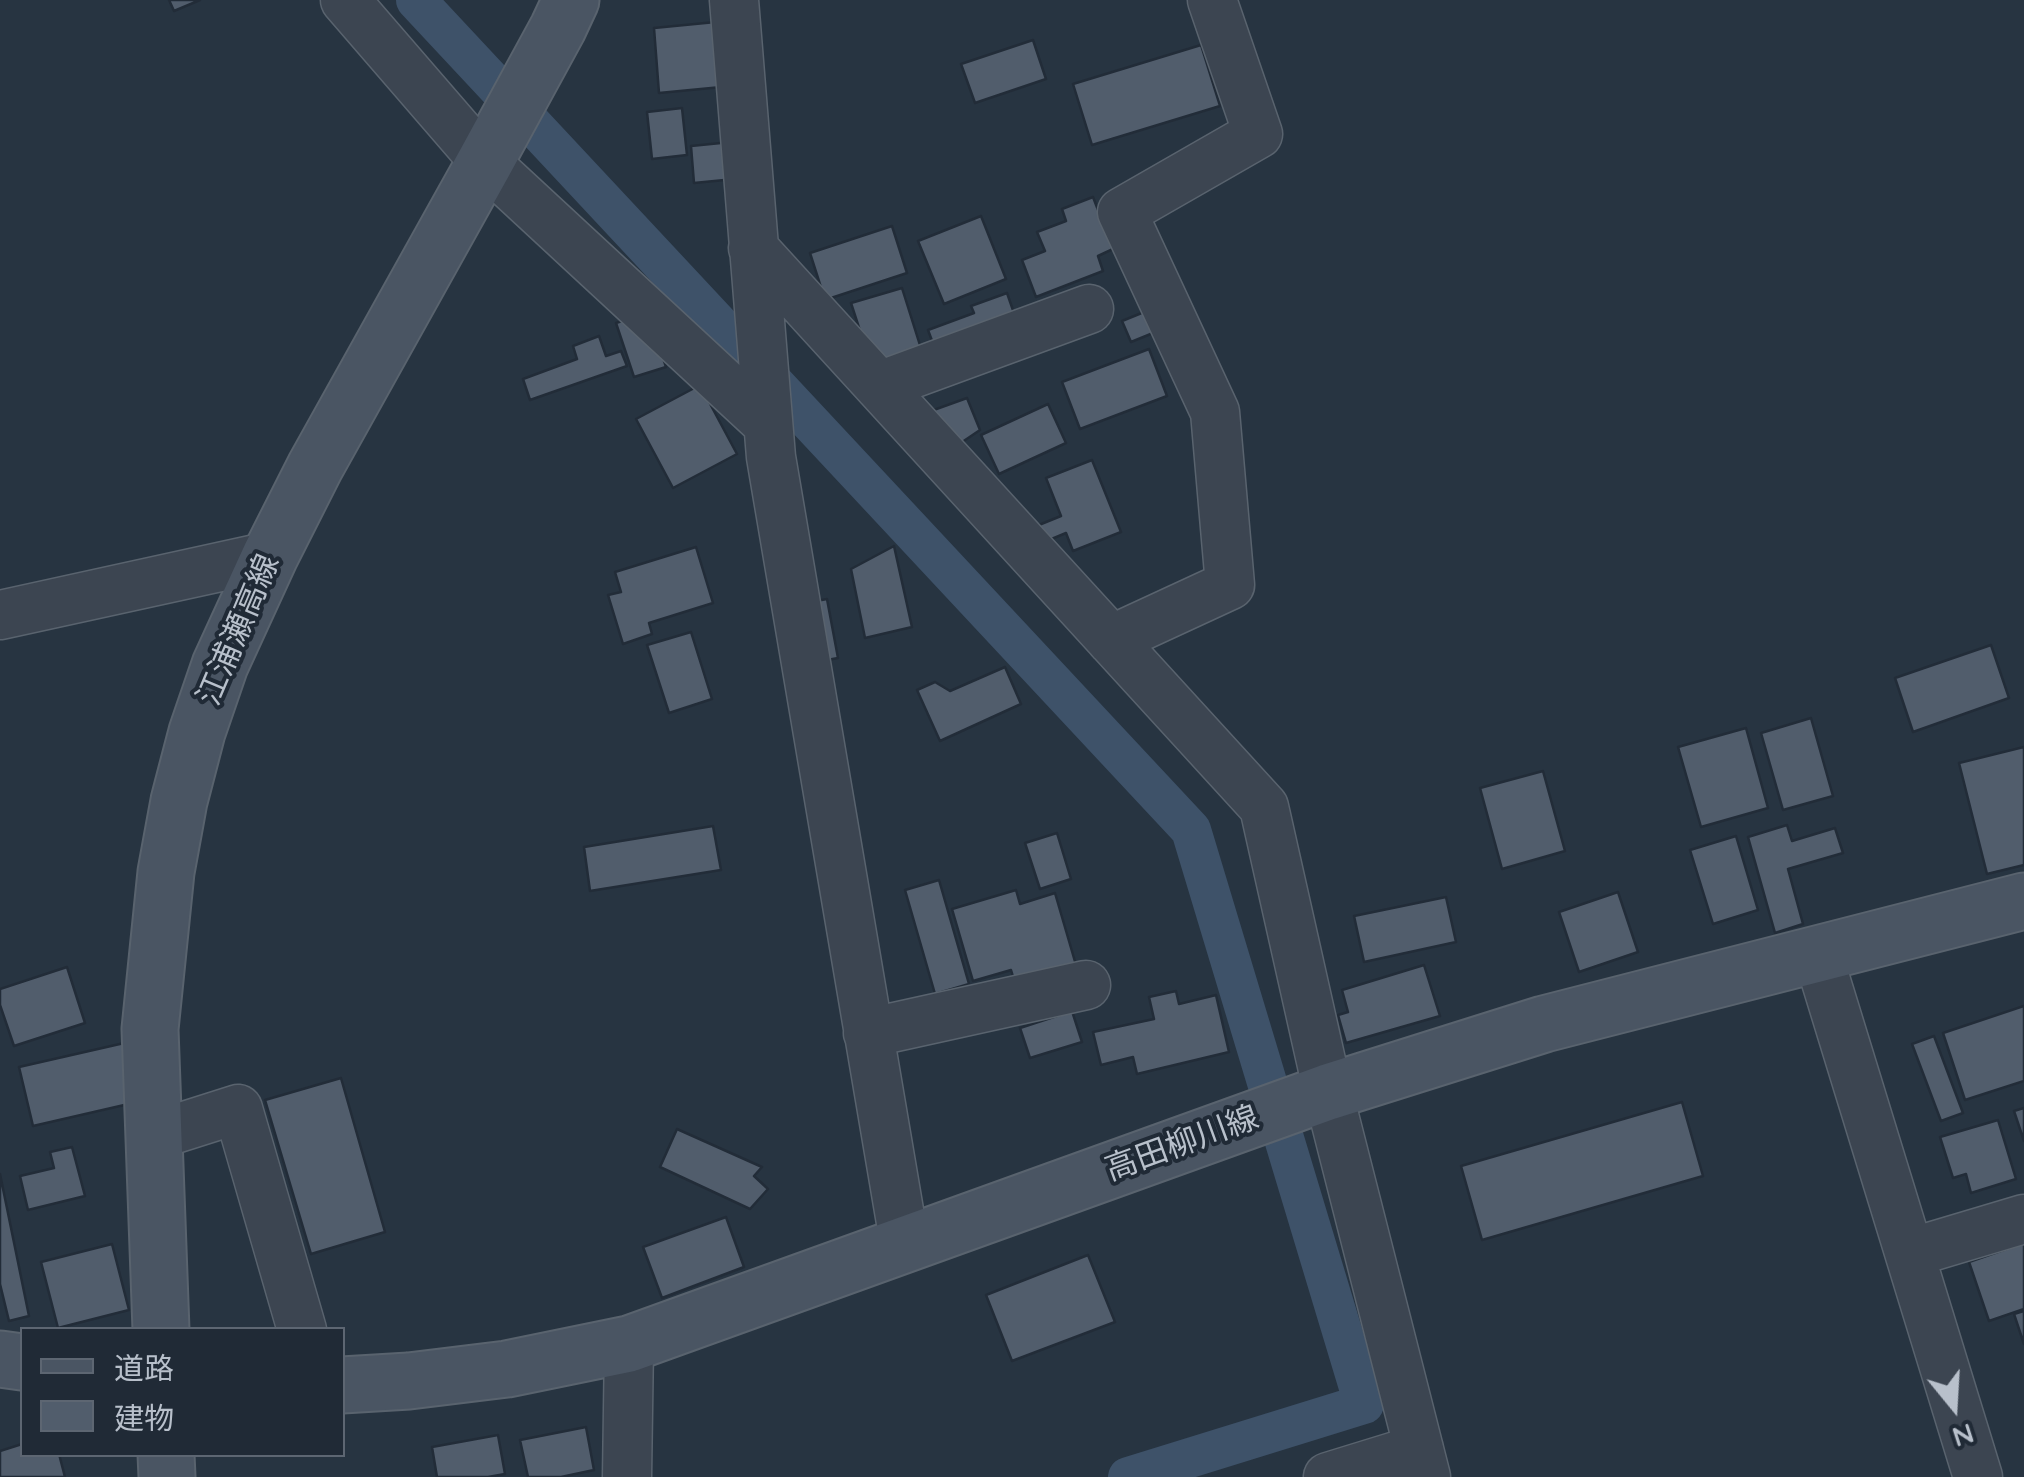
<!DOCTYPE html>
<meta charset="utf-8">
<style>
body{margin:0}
#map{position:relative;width:2024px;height:1477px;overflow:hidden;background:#273441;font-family:Quicksand,"Noto Sans JP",sans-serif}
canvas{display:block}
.legend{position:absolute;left:20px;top:1327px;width:325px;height:130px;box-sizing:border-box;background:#202a36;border:2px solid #5d6672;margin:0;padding:12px 18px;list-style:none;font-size:30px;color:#b8c0cb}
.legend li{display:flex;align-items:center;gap:20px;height:50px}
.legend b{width:50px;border:2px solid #5d6672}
.north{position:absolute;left:1904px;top:1357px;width:100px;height:100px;-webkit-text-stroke:8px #202a36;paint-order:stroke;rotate:162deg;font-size:28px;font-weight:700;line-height:40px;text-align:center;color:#b8c0cb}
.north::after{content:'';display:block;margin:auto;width:35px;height:45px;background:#b8c0cb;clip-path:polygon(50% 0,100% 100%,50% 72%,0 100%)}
</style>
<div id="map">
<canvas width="2024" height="1477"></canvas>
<ul class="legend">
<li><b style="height:12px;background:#4a5563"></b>道路</li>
<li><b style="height:28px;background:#515d6c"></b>建物</li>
</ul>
<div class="north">N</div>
</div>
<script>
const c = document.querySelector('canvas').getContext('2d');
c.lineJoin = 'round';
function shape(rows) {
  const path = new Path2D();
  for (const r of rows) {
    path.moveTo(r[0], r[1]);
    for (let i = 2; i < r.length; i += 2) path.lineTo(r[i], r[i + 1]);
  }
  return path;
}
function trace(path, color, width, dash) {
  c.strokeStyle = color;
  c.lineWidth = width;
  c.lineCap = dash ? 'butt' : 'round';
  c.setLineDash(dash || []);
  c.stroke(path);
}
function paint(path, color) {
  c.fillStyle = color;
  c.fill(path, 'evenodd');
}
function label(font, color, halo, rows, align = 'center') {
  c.font = font + ' Quicksand,"Noto Sans JP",sans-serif';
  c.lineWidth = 8;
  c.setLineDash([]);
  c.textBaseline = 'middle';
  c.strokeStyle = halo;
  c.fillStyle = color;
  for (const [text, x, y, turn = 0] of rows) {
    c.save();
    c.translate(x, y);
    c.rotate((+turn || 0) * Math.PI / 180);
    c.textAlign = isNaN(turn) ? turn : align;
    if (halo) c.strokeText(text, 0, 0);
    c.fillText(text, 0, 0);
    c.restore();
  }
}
trace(shape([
 [416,0,1191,830,1364,1404,1128,1477]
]), '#3e5269', 40);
const building = shape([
 [169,0,200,0,174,11,169,0],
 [726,21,732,86,659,93,654,28,726,21],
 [1033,40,1046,79,975,103,961,64,1033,40],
 [1201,45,1220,106,1092,145,1073,84,1201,45],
 [682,108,687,155,652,159,647,112,682,108],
 [761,139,765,176,694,183,691,146,761,139],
 [1093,197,1113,249,1098,256,1103,271,1036,297,1022,260,1045,251,1037,232,1066,221,1062,209,1093,197],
 [981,216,1006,279,944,304,918,241,981,216],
 [892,226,907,273,825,300,810,253,892,226],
 [902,288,924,358,874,374,851,303,902,288],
 [1007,293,1015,316,943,370,928,330,974,313,971,306,1007,293],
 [1149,310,1158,331,1131,342,1122,321,1149,310],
 [648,312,666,367,634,377,616,323,648,312],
 [599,336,606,356,621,351,627,366,530,400,523,379,577,359,573,346,599,336],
 [1149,349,1167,396,1080,429,1062,382,1149,349],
 [700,385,737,454,673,488,636,419,700,385],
 [967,398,980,430,943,455,917,416,967,398],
 [1048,404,1066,443,999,474,981,435,1048,404],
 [1092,460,1121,532,1073,551,1066,533,1030,548,1024,531,1061,516,1046,478,1092,460],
 [894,546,912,627,865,638,851,569,894,546],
 [696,547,713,603,649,623,652,634,623,644,608,595,621,592,615,572,696,547],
 [827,599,838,658,811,663,800,604,827,599],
 [691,632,712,699,669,713,647,645,691,632],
 [1991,645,2009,698,1913,732,1895,678,1991,645],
 [1005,667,1021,704,940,741,917,690,935,682,950,691,1005,667],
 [1811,718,1833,796,1783,810,1761,733,1811,718],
 [1746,728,1768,808,1701,827,1678,747,1746,728],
 [2024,747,2024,865,1987,874,1959,763,2024,747],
 [1543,771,1565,851,1502,869,1480,788,1543,771],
 [1787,825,1792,841,1835,828,1843,853,1788,869,1803,924,1775,933,1748,837,1787,825],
 [713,826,721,870,590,891,584,847,713,826],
 [1057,833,1071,879,1040,889,1025,843,1057,833],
 [1736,836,1758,910,1713,924,1690,850,1736,836],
 [939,880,969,984,935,994,905,890,939,880],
 [1016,890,1020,904,1055,893,1076,965,1015,983,1011,970,973,981,952,909,1016,890],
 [1618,892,1638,952,1579,972,1559,912,1618,892],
 [1446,897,1456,942,1364,962,1354,916,1446,897],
 [1424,965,1440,1016,1346,1043,1338,1015,1348,1012,1342,990,1424,965],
 [67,967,85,1023,14,1046,0,1005,0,989,67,967],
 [1176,991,1179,1004,1216,995,1229,1052,1137,1074,1133,1057,1101,1065,1093,1032,1154,1019,1149,997,1176,991],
 [2024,1006,2024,1081,1965,1100,1943,1033,2024,1006],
 [1072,1011,1082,1042,1030,1058,1020,1028,1072,1011],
 [1934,1036,1963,1113,1941,1121,1912,1044,1934,1036],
 [133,1041,146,1100,33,1126,19,1067,133,1041],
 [341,1078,385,1232,311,1254,265,1100,341,1078],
 [1682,1102,1703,1176,1482,1240,1461,1166,1682,1102],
 [2024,1108,2024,1141,2014,1111,2024,1108],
 [1998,1120,2016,1179,1971,1193,1966,1174,1953,1178,1940,1137,1998,1120],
 [677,1129,762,1167,754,1176,768,1189,750,1209,660,1167,677,1129],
 [72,1147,85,1196,28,1210,20,1176,54,1168,50,1152,72,1147],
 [0,1174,29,1316,9,1321,0,1284,0,1174],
 [726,1217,744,1267,662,1298,643,1247,726,1217],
 [2024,1243,2024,1309,1989,1321,1969,1262,2024,1243],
 [112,1244,129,1310,58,1328,41,1262,112,1244],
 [1088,1255,1115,1322,1012,1361,986,1295,1088,1255],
 [2024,1311,2024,1344,2014,1314,2024,1311],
 [586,1427,594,1470,561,1477,528,1477,520,1440,586,1427],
 [498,1435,505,1474,488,1477,437,1477,432,1447,498,1435],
 [22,1444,22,1454,59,1454,65,1477,0,1477,0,1451,22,1444]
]);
paint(building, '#515d6c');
trace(building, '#222c38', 2.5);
const minor = shape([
 [345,0,485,162,768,424],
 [734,0,771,457,905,1246],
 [753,248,1264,807,1328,1092,1426,1477],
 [879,386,1089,309],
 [0,615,270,556],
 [1111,640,1230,585,1215,412,1122,212,1258,134,1212,0],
 [1817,952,1978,1477],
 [868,1033,1086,985],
 [153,1136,238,1109,302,1330],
 [1910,1253,2024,1219],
 [627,1477,629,1344],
 [1328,1477,1419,1449]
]);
const secondary = shape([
 [161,1330,150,1029,166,872,179,801,197,732,220,665,270,556,315,467,485,162,558,28,571,0],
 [0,1359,22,1362],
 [342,1385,409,1381,507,1369,629,1344,1328,1092,1544,1024,2024,901],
 [166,1454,167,1477]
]);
trace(minor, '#59636e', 51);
trace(secondary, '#59636e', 59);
trace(minor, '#3c4551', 48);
trace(secondary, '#4a5563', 55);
label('32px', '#b8c0cb', '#202a36', [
 ["江浦瀬高線",239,630,-67],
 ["高田柳川線",1182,1144,-20]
]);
</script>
